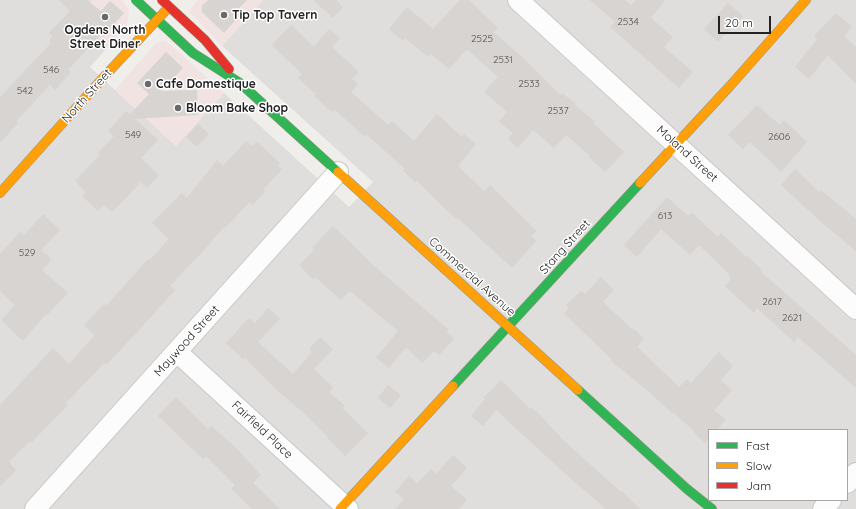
<!DOCTYPE html>
<style>
body{margin:0}
#map{position:relative;width:856px;height:509px;overflow:hidden;background:#f0eeeb;font-family:Quicksand,sans-serif}
canvas{display:block}
.legend{position:absolute;left:708px;top:429px;width:140px;height:72px;box-sizing:border-box;background:#fff;border:1px solid #a7a7a7;margin:0;padding:5px 7px;list-style:none;font-size:12px;color:#222}
.legend li{display:flex;align-items:center;gap:8px;height:20px}
.legend b{width:20px;border:1px solid #a7a7a7}
.scale{position:absolute;left:718px;top:16px;width:53px;height:18px;box-sizing:border-box;border:2px solid #222;border-top:0;padding-left:5px;font-size:12px;line-height:14px;white-space:nowrap;color:#222;-webkit-text-stroke:3px #fff;paint-order:stroke}
</style>
<div id="map">
<canvas width="856" height="509"></canvas>
<ul class="legend">
<li><b style="height:5px;background:#30b455"></b>Fast</li>
<li><b style="height:5px;background:#ff9f0a"></b>Slow</li>
<li><b style="height:5px;background:#e5322d"></b>Jam</li>
</ul>
<div class="scale">20 m</div>
</div>
<script>
const c = document.querySelector('canvas').getContext('2d');
c.lineJoin = 'round';
function paint(path, color) {
  c.fillStyle = color;
  c.fill(path, 'evenodd');
}
function shape(rows) {
  const path = new Path2D();
  for (const r of rows) {
    path.moveTo(r[0], r[1]);
    for (let i = 2; i < r.length; i += 2) path.lineTo(r[i], r[i + 1]);
  }
  return path;
}
function trace(path, color, width, dash) {
  c.strokeStyle = color;
  c.lineWidth = width;
  c.lineCap = dash ? 'butt' : 'round';
  c.setLineDash(dash || []);
  c.stroke(path);
}
function label(font, color, halo, rows, align = 'center') {
  c.font = font + ' Quicksand,sans-serif';
  c.lineWidth = 3;
  c.setLineDash([]);
  c.textBaseline = 'middle';
  c.strokeStyle = halo;
  c.fillStyle = color;
  for (const [text, x, y, turn = 0] of rows) {
    c.save();
    c.translate(x, y);
    c.rotate((+turn || 0) * Math.PI / 180);
    c.textAlign = isNaN(turn) ? turn : align;
    if (halo) c.strokeText(text, 0, 0);
    c.fillText(text, 0, 0);
    c.restore();
  }
}
paint(shape([
 [0,0,92,0,76,17,109,46,90,67,176,146,224,93,349,207,373,182,222,46,263,0,856,0,856,509,0,509],
 [709,430,847,430,847,500,709,500]
]), '#dfdedc');
paint(shape([
 [92,0,122,0,129,10,127,26,109,46,76,17],
 [198,0,263,0,222,46,189,12,190,10],
 [162,41,165,41,171,45,224,93,176,146,115,90,156,43]
]), '#f1e3e1');
paint(shape([
 [59,0,87,0,101,11,110,1,124,13,103,36,101,34,68,70,71,72,55,90,50,85,16,121,18,123,0,143,0,97,51,43,49,41,53,36,49,33,70,11],
 [208,0,247,0,237,10,241,14,224,33,202,12,202,6],
 [313,0,336,0,343,7,333,18],
 [460,0,469,0,498,28,494,32,499,37,521,56,560,95,562,93,576,104,575,105,595,122,594,124,624,152,605,172,588,156,589,155,566,135,554,148,533,130,518,148,508,139,513,133,499,122,507,112,484,92,498,77,467,49,449,69,431,54,428,57,405,38,403,41,389,29,407,7,433,29],
 [590,0,625,0,631,5,636,0,665,0,651,18,673,37,664,47,693,72,679,88,610,27,615,22],
 [728,3,743,16,718,42,704,29],
 [836,13,852,27,844,36,856,47,856,84,828,55,809,79,795,67,817,39,814,36],
 [291,25,314,47,329,29,340,38,332,47,359,72,352,79,358,84,351,92,388,125,392,121,414,141,437,114,462,137,464,134,476,144,458,166,484,191,490,185,537,231,531,236,536,241,512,268,458,218,456,219,417,181,415,182,403,171,405,169,366,134,364,136,335,110,332,112,314,96,316,94,298,78,302,74,272,45],
 [166,52,183,68,161,91,197,90,198,115,135,119,158,140,141,158,159,175,147,188,141,182,112,212,104,205,98,211,82,196,86,192,75,181,100,155,98,153,114,136,108,131,126,111,130,114,149,94,137,83],
 [757,105,780,125,784,120,807,142,781,172,750,142,743,149,728,135],
 [198,124,209,134,197,147,186,137],
 [246,141,253,146,257,142,280,163,278,166,282,169,263,190,265,192,252,205,250,202,225,228,224,227,203,251,170,286,175,290,139,330,106,365,104,363,66,403,68,405,33,441,32,442,30,441,9,462,16,470,0,486,0,405,53,348,69,364,95,335,84,325,104,304,106,306,148,259,150,260,169,239,152,223,182,193,187,198,217,160,223,166],
 [795,169,819,192,821,190,856,219,856,251,820,221,781,185],
 [667,197,688,216,692,213,718,237,721,233,746,257,747,256,762,270,760,271,856,355,856,388,798,337,794,342,757,308,754,313,725,286,731,279,728,276,730,275,699,245,690,255,661,229,637,257,624,245],
 [43,214,60,230,41,250,50,257,49,258,51,260,42,270,68,293,47,315,46,314,23,341,1,320,15,305,0,291,0,254,20,232,24,235],
 [333,226,373,265,449,330,446,332,454,339,439,355,434,351,422,363,406,347,389,368,376,358,398,331,350,291,341,300,315,277,313,279,299,265,314,250,312,248],
 [601,277,614,290,603,302,633,330,634,329,644,339,637,347,679,387,687,379,691,383,719,352,733,366,721,380,732,390,714,410,726,420,716,430,709,430,709,438,705,443,694,433,695,432,673,412,672,413,647,390,611,361,612,360,564,313,569,308,566,305,581,291,585,294],
 [268,308,280,319,258,342,293,374,312,352,309,349,320,337,333,349,314,369,333,387,329,392,345,406,342,408,368,433,345,456,327,438,328,437,306,415,278,391,244,357,243,359,226,343,249,318,255,323],
 [501,380,530,409,531,407,541,416,562,439,621,492,622,491,640,509,606,509,571,479,496,410,483,426,471,416,485,399,483,398],
 [388,385,401,395,390,408,378,398],
 [176,397,208,429,211,426,235,447,261,475,253,483,280,509,252,509,231,489,235,485,206,456,203,459,158,416],
 [453,455,467,468,451,486,467,500,459,509,395,509,404,499,395,492,409,476,417,483,431,469,436,474]
]), '#d7d4d2');
const street = shape([
 [518,0,856,309],
 [177,352,348,509],
 [847,483,856,473],
 [35,509,338,172],
 [823,509,831,500]
]);
const fast = shape([
 [136,0,193,53,240,83,338,172],
 [453,386,640,183],
 [578,390,687,489,712,509]
]);
const slow = shape([
 [338,172,578,390],
 [640,183,730,86,806,0],
 [0,193,102,79,169,7],
 [340,509,453,386]
]);
const jam = shape([
 [162,0,205,40,229,69]
]);
trace(street, '#c9c8c7', 22);
trace(fast, '#999a82', 10);
trace(slow, '#999a82', 10);
trace(jam, '#999a82', 10);
trace(street, '#fdfcfc', 20);
trace(fast, '#30b455', 9);
trace(slow, '#ff9f0a', 9);
trace(jam, '#e5322d', 9);
for (const [x, y, r, color] of [
 [224,15,4,"#6a6968"],
 [105,17,4,"#6a6968"],
 [148,84,4,"#6a6968"],
 [178,108,4,"#6a6968"]
]) {
  const dot = new Path2D();
  dot.arc(x, y, r, 0, 2 * Math.PI);
  c.fillStyle = color;
  c.fill(dot);
  trace(dot, '#fff', 1.5);
}
label('10px', '#4f4e4e', null, [
 ["2534",628,22],
 ["2525",482,39],
 ["2531",503,60],
 ["546",51,70],
 ["2533",529,84],
 ["542",25,91],
 ["2537",558,111],
 ["549",133,135],
 ["2606",779,137],
 ["613",665,216],
 ["529",27,253],
 ["2617",772,302],
 ["2621",792,318]
]);
label('bold 12px', '#222', '#fff', [
 ["Tip Top Tavern",232,15],
 ["Ogdens North",105,30,"center"],
 ["Street Diner",105,44,"center"],
 ["Cafe Domestique",156,84],
 ["Bloom Bake Shop",186,108]
], 'left');
label('12px', '#222', '#fff', [
 ["North Street",87,96,-48],
 ["Moland Street",687,154,42],
 ["Stang Street",565,247,-48],
 ["Commercial Avenue",472,277,42],
 ["Maywood Street",187,341,-48],
 ["Fairfield Place",262,430,43]
]);
</script>
